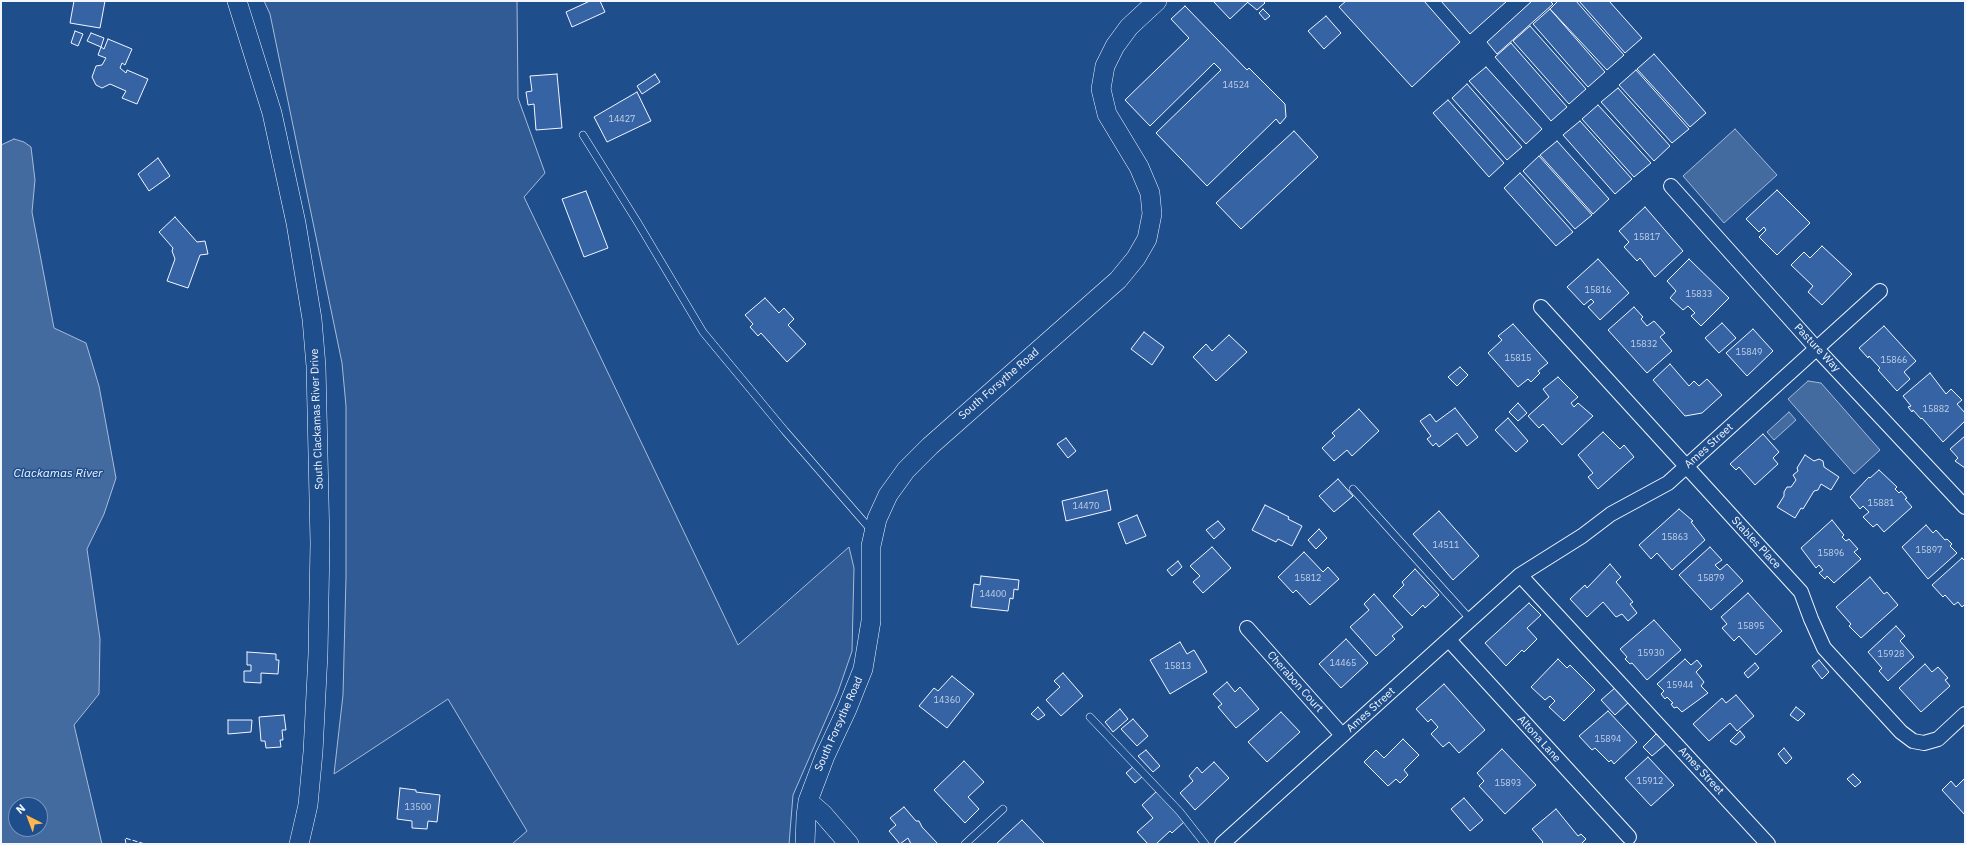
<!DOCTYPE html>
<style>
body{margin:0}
#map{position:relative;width:1966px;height:845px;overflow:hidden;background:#1f4e8c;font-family:"IBM Plex Sans",sans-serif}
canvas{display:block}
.frame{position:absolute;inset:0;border:2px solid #f2f6ff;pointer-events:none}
.north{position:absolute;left:8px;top:797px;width:40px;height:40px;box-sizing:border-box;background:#1f4e8c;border:1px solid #7391ba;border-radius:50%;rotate:318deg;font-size:11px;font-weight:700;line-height:16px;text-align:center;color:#f2f6ff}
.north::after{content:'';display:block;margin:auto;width:14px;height:18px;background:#ffb74d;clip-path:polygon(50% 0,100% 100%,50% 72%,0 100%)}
</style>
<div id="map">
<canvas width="1966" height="845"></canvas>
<div class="frame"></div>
<div class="north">N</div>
</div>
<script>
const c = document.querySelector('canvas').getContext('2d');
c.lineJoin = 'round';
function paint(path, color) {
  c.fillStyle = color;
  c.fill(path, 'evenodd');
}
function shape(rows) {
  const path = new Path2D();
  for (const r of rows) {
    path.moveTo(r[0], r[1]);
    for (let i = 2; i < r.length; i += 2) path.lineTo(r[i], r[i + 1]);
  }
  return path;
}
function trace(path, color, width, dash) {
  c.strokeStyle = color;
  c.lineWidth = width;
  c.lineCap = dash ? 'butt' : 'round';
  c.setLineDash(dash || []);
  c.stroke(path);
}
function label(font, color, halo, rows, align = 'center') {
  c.font = font + ' "IBM Plex Sans",sans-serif';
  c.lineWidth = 3;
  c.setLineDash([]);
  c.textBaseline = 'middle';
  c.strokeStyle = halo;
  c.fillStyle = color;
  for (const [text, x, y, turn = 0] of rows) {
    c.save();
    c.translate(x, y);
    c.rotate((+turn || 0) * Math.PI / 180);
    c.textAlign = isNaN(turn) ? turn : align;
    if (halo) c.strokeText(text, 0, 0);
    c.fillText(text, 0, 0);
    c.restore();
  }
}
const built = shape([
 [264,1,517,1,518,98,545,173,524,197,738,645,849,547,854,568,852,651,838,692,793,795,789,844,512,844,527,831,448,699,334,774,343,695,346,577,346,406,342,363,270,14,264,1]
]);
paint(built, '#305b95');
trace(built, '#a8bbd7', 1);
const water = shape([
 [1735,129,1777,175,1724,223,1683,176,1735,129],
 [14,139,24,142,31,147,35,180,32,212,54,328,86,343,99,386,116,478,104,514,87,549,100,639,99,694,74,725,102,844,1,844,1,145,14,139],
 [16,805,40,805,40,829,16,829,16,805],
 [1808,381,1821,383,1880,450,1854,474,1788,399,1808,381],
 [1789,412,1796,420,1774,440,1767,432,1789,412]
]);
paint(water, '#446ba0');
trace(water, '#a8bbd7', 1);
const building = shape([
 [74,1,105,1,100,28,70,23,74,1],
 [590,1,600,1,605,12,572,27,566,12,590,1],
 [1213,1,1246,1,1248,2,1230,19,1213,1],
 [1246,1,1263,1,1265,3,1257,10,1246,1],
 [1346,1,1424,1,1460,42,1412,87,1339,7,1346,1],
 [1441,1,1507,1,1470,34,1441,1],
 [1532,1,1550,1,1553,4,1497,54,1487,42,1532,1],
 [1558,1,1576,1,1624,55,1607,70,1550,9,1558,1],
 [1579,1,1609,1,1642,38,1625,53,1579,1],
 [1185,6,1247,70,1249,68,1285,104,1286,117,1280,124,1276,119,1207,186,1156,133,1221,70,1214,63,1150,126,1125,100,1189,38,1171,19,1185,6],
 [1263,9,1270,16,1265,20,1259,13,1263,9],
 [1550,9,1605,72,1588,87,1533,24,1550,9],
 [1326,16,1341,33,1324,49,1308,31,1326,16],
 [1530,26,1586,89,1569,104,1513,41,1530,26],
 [75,31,83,34,78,46,71,43,75,31],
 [91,33,104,38,101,47,87,41,91,33],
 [108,39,132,49,125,65,122,63,120,68,126,73,127,70,148,79,137,104,122,98,126,91,110,84,102,88,96,85,92,77,96,66,102,65,106,58,98,55,101,47,104,49,108,39],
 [1511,43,1567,107,1551,121,1495,57,1511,43],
 [1654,54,1706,113,1690,127,1637,69,1654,54],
 [1486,67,1542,129,1526,144,1469,81,1486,67],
 [1636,70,1689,129,1672,143,1619,85,1636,70],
 [557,74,562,128,536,130,534,104,528,105,526,92,532,91,530,76,557,74],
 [655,74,660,82,642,94,637,86,655,74],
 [1467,84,1522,147,1507,160,1452,98,1467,84],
 [1618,88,1670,146,1654,161,1601,102,1618,88],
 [637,92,651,121,607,142,594,117,637,92],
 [1448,100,1504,163,1489,177,1433,113,1448,100],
 [1598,105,1651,163,1634,177,1582,119,1598,105],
 [1580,121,1632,179,1615,194,1563,135,1580,121],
 [1294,131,1318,157,1241,229,1216,203,1294,131],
 [1557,141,1609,199,1593,214,1540,155,1557,141],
 [1539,156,1592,215,1575,229,1523,171,1539,156],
 [158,158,170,176,149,191,138,174,158,158],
 [1520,173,1573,232,1556,246,1504,188,1520,173],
 [1777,190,1810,223,1777,255,1759,237,1766,230,1764,227,1759,232,1746,219,1777,190],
 [586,191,608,248,584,257,562,199,586,191],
 [1645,207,1683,251,1655,277,1640,258,1637,261,1624,247,1629,242,1619,231,1645,207],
 [175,217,197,242,205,241,208,254,200,255,188,288,167,281,175,259,172,251,173,248,159,232,175,217],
 [1822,246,1852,274,1822,305,1808,292,1813,286,1791,265,1804,252,1810,258,1822,246],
 [1598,259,1629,293,1600,320,1588,307,1594,302,1591,299,1584,305,1567,287,1598,259],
 [1689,259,1729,298,1701,326,1691,316,1695,313,1688,306,1683,310,1670,298,1676,291,1667,281,1689,259],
 [765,298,779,313,784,308,794,319,788,325,806,344,787,362,761,333,758,336,750,327,753,324,745,315,765,298],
 [1634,307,1643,317,1641,319,1647,326,1654,321,1665,333,1660,337,1672,351,1647,373,1608,330,1634,307],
 [1722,323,1736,338,1719,353,1705,338,1722,323],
 [1513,324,1548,363,1538,371,1540,373,1531,382,1528,379,1518,387,1488,353,1502,340,1498,336,1513,324],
 [1884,326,1916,361,1904,372,1910,379,1897,391,1878,370,1880,368,1869,356,1868,358,1859,348,1884,326],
 [1753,329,1773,351,1747,376,1726,353,1753,329],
 [1144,332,1164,347,1152,365,1131,349,1144,332],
 [1229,335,1247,352,1216,381,1193,357,1206,344,1212,351,1229,335],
 [1670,364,1689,386,1694,381,1699,386,1707,379,1722,395,1702,413,1685,416,1653,380,1670,364],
 [1460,367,1468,375,1457,386,1448,377,1460,367],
 [1930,373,1946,394,1951,389,1962,400,1957,404,1965,413,1965,421,1943,442,1922,418,1921,419,1913,410,1912,412,1908,407,1911,406,1903,396,1930,373],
 [1558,377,1578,397,1571,403,1574,407,1578,403,1593,416,1562,445,1543,424,1539,428,1528,416,1549,397,1543,389,1558,377],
 [1518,403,1527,413,1518,421,1509,412,1518,403],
 [1455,408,1478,437,1467,446,1457,433,1439,447,1436,443,1433,446,1427,439,1431,436,1420,421,1430,414,1436,422,1455,408],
 [1359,409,1379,431,1352,456,1347,450,1334,461,1322,448,1335,436,1332,433,1359,409],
 [1508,418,1528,441,1516,452,1495,430,1508,418],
 [1603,432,1620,449,1624,445,1634,457,1598,489,1588,477,1593,473,1578,455,1603,432],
 [1763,434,1779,452,1773,458,1778,464,1755,485,1739,467,1736,470,1730,464,1763,434],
 [1965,436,1965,468,1955,461,1958,458,1950,449,1965,436],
 [1066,438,1076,451,1068,458,1057,444,1066,438],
 [1805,455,1814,461,1819,459,1823,461,1824,467,1839,477,1831,490,1821,484,1818,490,1814,491,1803,509,1801,508,1795,518,1777,507,1784,496,1784,492,1787,487,1791,487,1796,480,1793,475,1798,471,1797,468,1805,455],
 [1879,470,1897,487,1895,489,1899,493,1901,491,1907,498,1905,499,1912,507,1884,532,1877,524,1873,527,1863,517,1869,512,1863,506,1860,509,1850,497,1869,477,1870,478,1879,470],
 [1338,479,1353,496,1334,512,1319,496,1338,479],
 [1107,490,1111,510,1066,521,1062,501,1107,490],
 [1265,505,1289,517,1288,519,1302,526,1292,546,1278,539,1276,542,1252,530,1265,505],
 [1679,509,1693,521,1691,522,1705,540,1672,570,1657,553,1651,559,1639,545,1679,509],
 [1439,511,1479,556,1453,580,1413,534,1439,511],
 [1137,515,1146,536,1126,544,1118,523,1137,515],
 [1832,520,1844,535,1842,537,1846,541,1849,539,1858,549,1854,552,1861,559,1834,583,1827,576,1825,579,1819,573,1823,570,1819,565,1816,568,1801,548,1832,520],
 [1218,521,1225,529,1214,539,1206,530,1218,521],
 [1926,525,1933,533,1936,530,1945,540,1947,539,1952,544,1950,546,1957,553,1928,579,1902,547,1926,525],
 [1319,529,1327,538,1316,549,1308,540,1319,529],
 [1212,547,1231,568,1203,593,1193,582,1200,576,1190,566,1212,547],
 [1710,547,1722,560,1715,565,1720,570,1727,564,1743,581,1711,610,1679,575,1710,547],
 [1304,552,1323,572,1328,567,1339,579,1310,605,1296,590,1293,593,1278,577,1304,552],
 [1962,558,1965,561,1965,604,1962,607,1958,602,1954,605,1945,595,1943,597,1932,585,1962,558],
 [1178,561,1182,567,1172,576,1167,570,1178,561],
 [1610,564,1621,577,1616,582,1633,602,1630,604,1637,613,1628,621,1622,614,1616,617,1603,602,1587,617,1570,599,1585,585,1587,588,1610,564],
 [1415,569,1439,595,1425,608,1423,605,1412,616,1393,596,1404,585,1402,582,1415,569],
 [981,576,1019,580,1018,590,1014,589,1013,599,1010,598,1008,611,971,607,974,584,980,585,981,576],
 [1870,577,1884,594,1887,592,1898,605,1861,638,1849,626,1851,624,1836,607,1870,577],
 [1748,593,1782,631,1756,655,1739,636,1734,641,1722,628,1727,624,1721,617,1748,593],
 [1374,594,1403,627,1392,636,1395,639,1376,656,1350,627,1369,610,1364,604,1374,594],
 [1529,603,1541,615,1527,628,1537,639,1524,652,1522,650,1506,666,1485,643,1529,603],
 [1654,620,1681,650,1647,680,1632,663,1630,664,1625,659,1627,657,1620,649,1654,620],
 [1896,626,1905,636,1900,641,1914,657,1888,681,1879,671,1882,668,1868,652,1896,626],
 [1346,639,1368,663,1341,688,1319,664,1346,639],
 [1180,642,1187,654,1194,650,1207,672,1170,694,1150,660,1180,642],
 [247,652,276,654,276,660,279,660,278,674,261,673,261,683,244,682,244,671,251,671,251,665,247,665,247,652],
 [1558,659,1567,668,1570,665,1595,690,1564,721,1549,707,1555,701,1550,696,1545,700,1531,687,1558,659],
 [1685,659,1691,665,1697,660,1702,666,1696,672,1704,682,1701,686,1708,693,1682,712,1677,707,1674,708,1671,704,1673,703,1667,697,1665,699,1661,694,1664,691,1657,684,1685,659],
 [1819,660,1829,672,1822,679,1812,666,1819,660],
 [1755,663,1759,668,1748,678,1744,673,1755,663],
 [1925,664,1932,672,1938,667,1948,678,1945,680,1950,686,1921,712,1899,688,1925,664],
 [1063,673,1083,696,1061,716,1046,700,1060,687,1054,681,1063,673],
 [952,676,974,694,947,728,919,706,934,688,938,691,952,676],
 [1227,682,1235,692,1240,687,1259,709,1236,728,1218,707,1222,704,1213,694,1227,682],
 [1444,684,1485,730,1459,753,1449,742,1443,747,1431,734,1438,727,1431,719,1428,722,1416,709,1444,684],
 [1616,687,1629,702,1615,715,1601,700,1616,687],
 [1736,695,1754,716,1737,731,1730,723,1709,741,1693,724,1722,698,1726,703,1736,695],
 [1038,707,1045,715,1038,720,1031,714,1038,707],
 [1796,707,1805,714,1798,721,1790,715,1796,707],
 [1120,709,1128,719,1113,732,1105,722,1120,709],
 [1608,711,1637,742,1614,764,1611,760,1609,762,1595,748,1592,750,1579,736,1608,711],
 [1281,712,1300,732,1267,762,1248,742,1281,712],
 [284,715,286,730,282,730,283,740,280,740,281,747,266,748,265,741,261,741,259,717,284,715],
 [1133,719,1148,736,1137,746,1121,729,1133,719],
 [228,720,252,720,251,732,228,734,228,720],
 [1740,731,1745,737,1736,745,1730,741,1740,731],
 [1656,734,1666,744,1652,756,1643,747,1656,734],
 [1403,739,1419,755,1404,770,1408,775,1400,783,1396,779,1388,786,1364,762,1376,750,1384,758,1403,739],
 [1784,748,1792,758,1786,764,1778,754,1784,748],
 [1502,749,1536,785,1505,814,1479,786,1484,781,1477,773,1502,749],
 [1146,750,1160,766,1153,772,1138,756,1146,750],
 [1648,757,1674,785,1651,806,1625,778,1648,757],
 [964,761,984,782,968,797,979,809,965,823,934,790,964,761],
 [1214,762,1229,778,1195,810,1180,793,1193,781,1189,776,1197,767,1202,773,1214,762],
 [1134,766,1143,776,1135,783,1126,773,1134,766],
 [1853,774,1861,782,1855,787,1847,779,1853,774],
 [1965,778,1965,815,1942,790,1951,781,1956,787,1965,778],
 [400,788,416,790,416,792,440,795,437,822,428,821,427,829,412,828,412,821,397,819,400,788],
 [1157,791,1185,821,1172,833,1170,831,1156,844,1148,844,1137,832,1153,818,1142,805,1157,791],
 [1464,798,1483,820,1470,831,1451,809,1464,798],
 [904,807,916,821,919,821,922,827,938,844,911,844,908,838,900,844,889,831,896,825,890,818,904,807],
 [1556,809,1578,836,1581,834,1586,839,1581,844,1541,844,1543,842,1532,829,1556,809],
 [1022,820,1045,844,996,844,1022,820]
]);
paint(building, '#3563a3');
trace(building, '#f2f6ff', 1);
const lane = shape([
 [583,135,638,223,703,332,785,431,872,531],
 [1353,489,1471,620],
 [1090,717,1180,812,1205,844],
 [965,844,1003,809]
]);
const street = shape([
 [1671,186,1817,349,1965,507],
 [1541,307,1801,592,1811,619,1824,648,1901,732,1913,741,1924,743,1938,739,1965,714],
 [1520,575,1768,844],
 [1247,628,1342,735],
 [1449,640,1629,837],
 [1222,844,1520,575,1582,536,1611,514,1668,483,1880,291]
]);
const secondary = shape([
 [237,1,272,113,296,223,312,319,316,366,320,543,318,654,313,752,308,805,299,844],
 [808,801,823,814,849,844],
 [805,844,806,816,808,801,825,756,847,709,863,669,871,621,871,546,877,519,888,495,906,470,930,446,1118,280,1136,258,1147,239,1152,214,1150,193,1139,167,1107,114,1101,89,1105,66,1115,46,1129,27,1157,1]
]);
trace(lane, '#f2f6ff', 8);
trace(street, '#f2f6ff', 16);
trace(secondary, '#f2f6ff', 20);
trace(lane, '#1f4e8c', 7);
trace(street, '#1f4e8c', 14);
trace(secondary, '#1f4e8c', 19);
trace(shape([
 [126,844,125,838,145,844]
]), '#f2f6ff', 1, [5, 2]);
label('9px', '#c3d1e8', null, [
 ["14524",1236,85],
 ["14427",622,119],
 ["15817",1647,237],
 ["15816",1598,290],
 ["15833",1699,294],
 ["15832",1644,344],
 ["15849",1749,352],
 ["15815",1518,358],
 ["15866",1894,360],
 ["15882",1936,409],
 ["15881",1881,503],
 ["14470",1086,506],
 ["15863",1675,537],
 ["14511",1446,545],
 ["15897",1929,550],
 ["15896",1831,553],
 ["15812",1308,578],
 ["15879",1711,578],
 ["14400",993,594],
 ["15895",1751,626],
 ["15930",1651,653],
 ["15928",1891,654],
 ["14465",1343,663],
 ["15813",1178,666],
 ["15944",1680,685],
 ["14360",947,700],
 ["15894",1608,739],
 ["15912",1650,781],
 ["15893",1508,783],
 ["13500",418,807]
]);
label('11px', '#f2f6ff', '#1f4e8c', [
 ["Pasture Way",1817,348,47],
 ["South Forsythe Road",999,384,-41],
 ["South Clackamas River Drive",317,419,-92],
 ["Ames Street",1709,446,-42],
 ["Stables Place",1756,543,47],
 ["Cherabon Court",1295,682,48],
 ["Ames Street",1371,710,-42],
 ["South Forsythe Road",839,724,-66],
 ["Altona Lane",1539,739,48],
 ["Ames Street",1701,771,47]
]);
label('italic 12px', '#f2f6ff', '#1f4e8c', [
 ["Clackamas River",58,474]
]);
</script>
